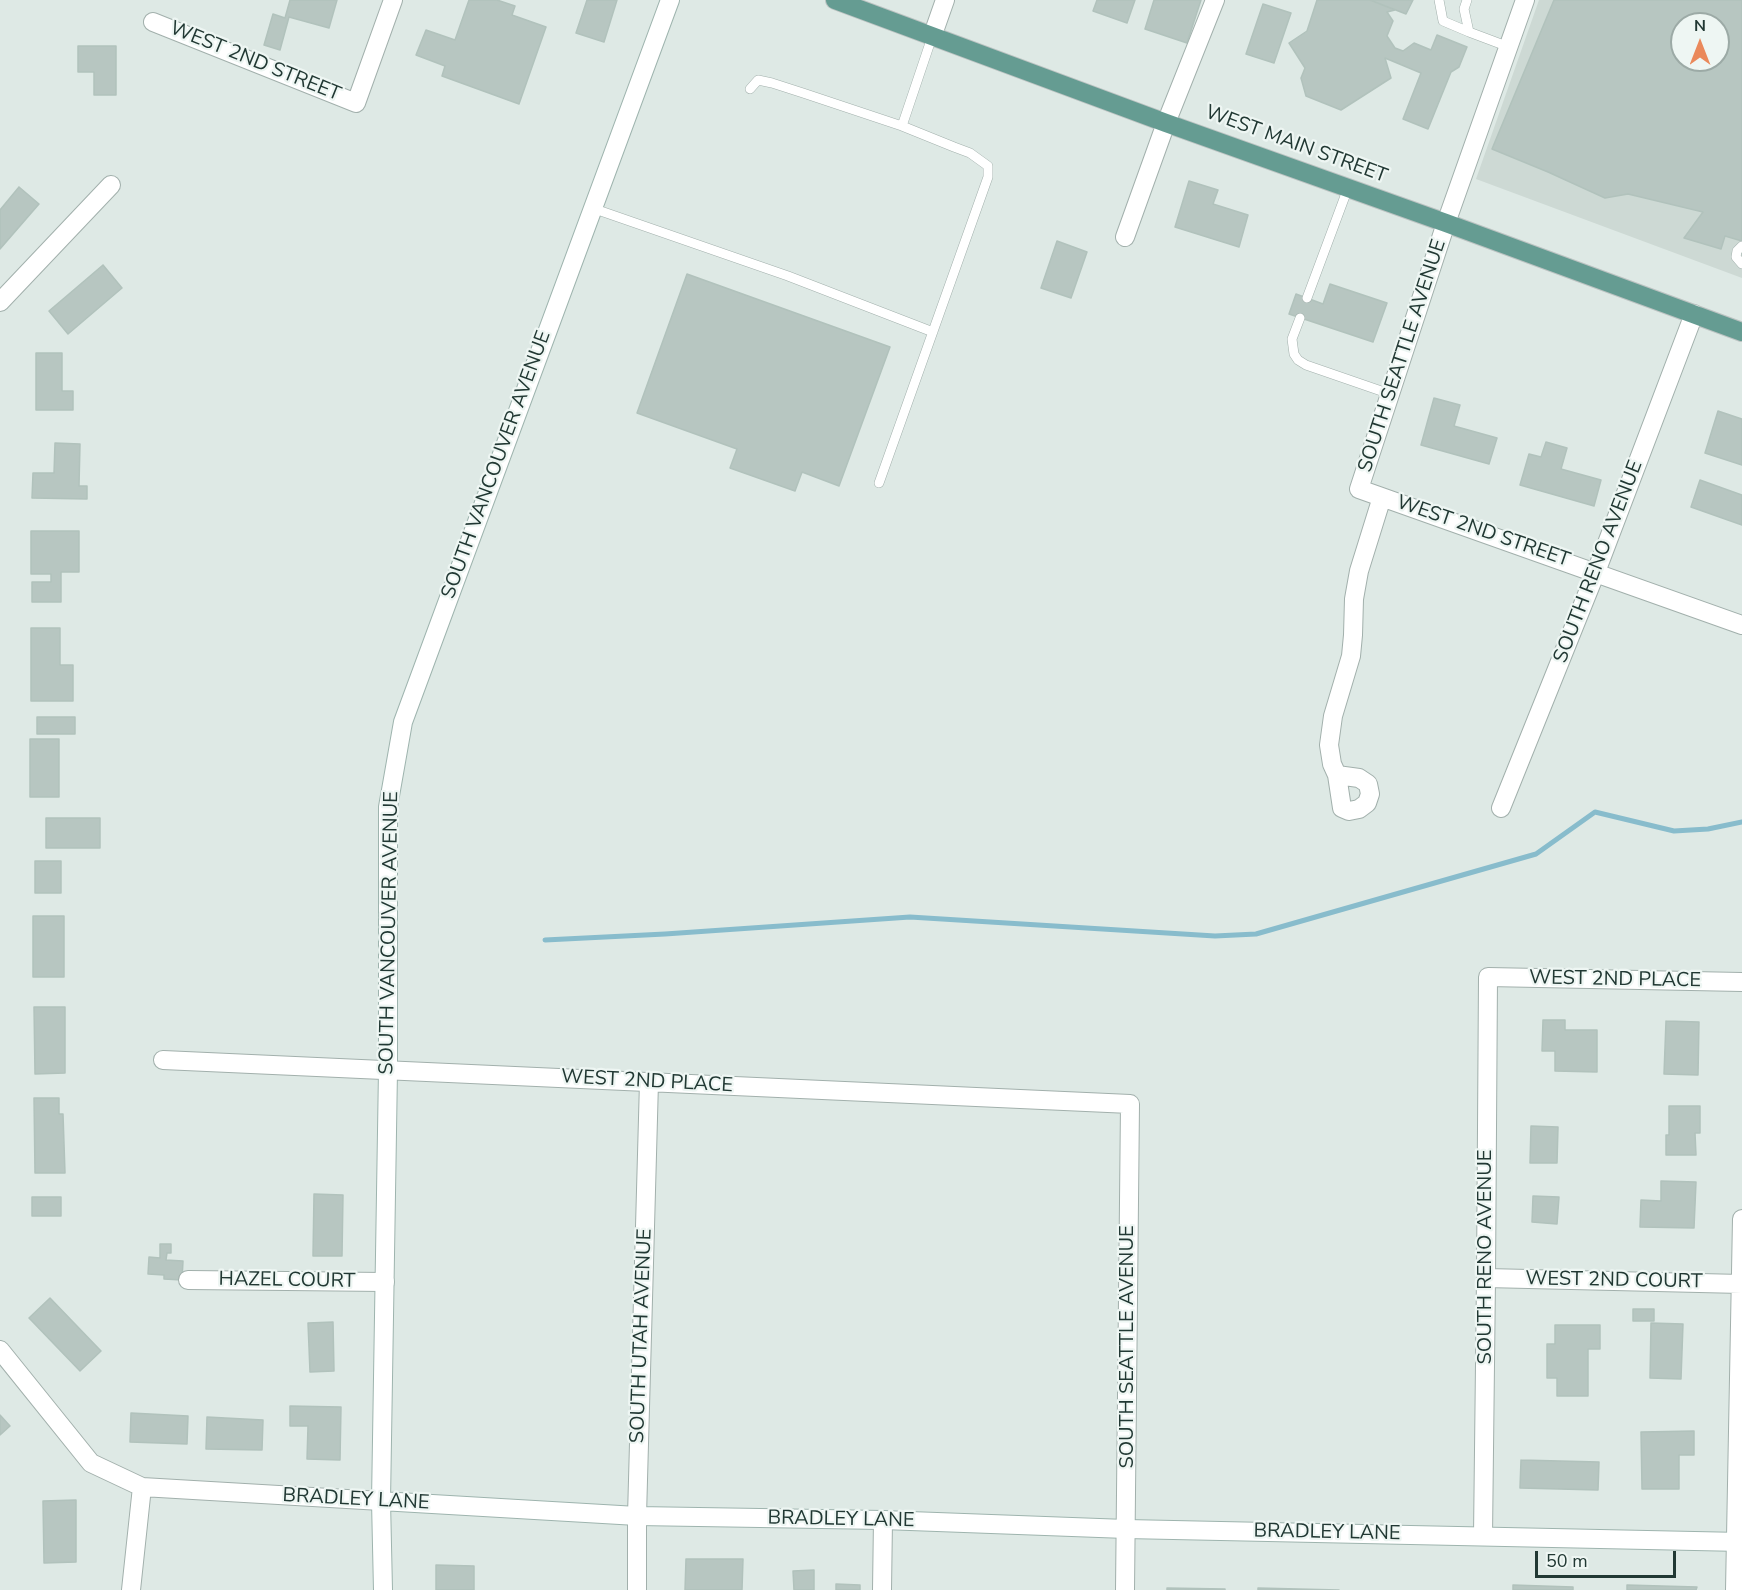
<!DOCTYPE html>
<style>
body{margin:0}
#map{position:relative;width:1742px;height:1590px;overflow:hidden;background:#dee9e5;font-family:"Nunito Sans",sans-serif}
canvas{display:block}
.north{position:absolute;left:1670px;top:12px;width:60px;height:60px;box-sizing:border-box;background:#eef6f3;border:2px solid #9caaa6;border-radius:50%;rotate:0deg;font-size:16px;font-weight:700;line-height:24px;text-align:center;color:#213833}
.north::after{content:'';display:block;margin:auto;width:21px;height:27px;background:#ea895b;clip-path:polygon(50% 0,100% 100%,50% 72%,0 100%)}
.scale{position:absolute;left:1535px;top:1551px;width:141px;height:27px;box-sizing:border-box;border:3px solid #213833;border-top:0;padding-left:8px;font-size:18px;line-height:21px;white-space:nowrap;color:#213833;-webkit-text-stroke:4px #eef6f3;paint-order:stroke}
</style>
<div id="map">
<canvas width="1742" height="1590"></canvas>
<div class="north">N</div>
<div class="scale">50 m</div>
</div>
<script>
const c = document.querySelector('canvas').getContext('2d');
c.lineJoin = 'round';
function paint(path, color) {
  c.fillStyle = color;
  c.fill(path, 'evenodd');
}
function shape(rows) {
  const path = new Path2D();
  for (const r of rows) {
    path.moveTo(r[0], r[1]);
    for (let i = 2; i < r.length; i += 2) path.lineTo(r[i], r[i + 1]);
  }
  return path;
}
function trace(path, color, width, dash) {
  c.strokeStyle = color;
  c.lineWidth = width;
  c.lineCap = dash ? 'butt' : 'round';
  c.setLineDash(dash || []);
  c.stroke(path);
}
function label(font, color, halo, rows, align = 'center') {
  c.font = font + ' "Nunito Sans",sans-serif';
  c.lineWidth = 4.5;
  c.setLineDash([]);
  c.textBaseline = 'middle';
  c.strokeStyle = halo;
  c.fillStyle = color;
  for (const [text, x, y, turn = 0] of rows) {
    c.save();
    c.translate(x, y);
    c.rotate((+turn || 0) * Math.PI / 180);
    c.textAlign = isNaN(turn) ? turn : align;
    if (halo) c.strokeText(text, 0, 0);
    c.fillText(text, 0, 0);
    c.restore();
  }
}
paint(shape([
 [1539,0,1742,0,1742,278,1476,179],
 [1682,24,1718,24,1718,60,1682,60]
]), '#cdd9d4');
trace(shape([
 [545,940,665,934,910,917,1215,936,1256,934,1536,854,1595,812,1674,831,1708,829,1742,822]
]), '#88bccc', 5);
const building = shape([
 [290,0,337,0,329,28,289,17,280,50,264,45,273,14,285,18,290,0],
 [469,0,497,0,515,6,512,15,546,27,519,104,442,76,445,66,416,55,426,30,455,40,469,0],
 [587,0,617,0,604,42,576,33,587,0],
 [1097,0,1135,0,1127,23,1093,11,1097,0],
 [1154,0,1201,0,1187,43,1145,29,1154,0],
 [1317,0,1370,0,1395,10,1387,12,1393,21,1387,36,1395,48,1403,51,1414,43,1431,50,1437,35,1467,47,1459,67,1451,72,1428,129,1403,119,1421,73,1385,58,1391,78,1341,110,1306,96,1301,78,1305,68,1289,43,1307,31,1317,0],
 [1370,0,1413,0,1406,14,1370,0],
 [1554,0,1742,0,1742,241,1725,236,1721,249,1684,238,1703,212,1628,194,1605,198,1548,172,1492,149,1554,0],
 [1682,24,1718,24,1718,60,1682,60,1682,24],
 [1263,4,1291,13,1274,63,1246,54,1263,4],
 [78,46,116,46,116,95,94,95,94,72,78,72,78,46],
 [1189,181,1218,190,1213,204,1248,215,1239,247,1175,227,1189,181],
 [19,187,39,204,0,249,0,210,19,187],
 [1057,241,1087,252,1071,298,1041,288,1057,241],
 [103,265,122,288,68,334,49,311,103,265],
 [687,274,890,347,839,486,802,472,795,491,730,468,737,449,637,413,687,274],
 [1330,284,1387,303,1373,342,1289,314,1296,294,1323,304,1330,284],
 [36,353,62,353,62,391,73,391,73,410,36,410,36,353],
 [1434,398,1460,405,1454,426,1497,438,1489,464,1421,445,1434,398],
 [1718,411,1742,419,1742,465,1705,453,1718,411],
 [1546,442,1567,448,1561,469,1601,480,1594,506,1520,485,1529,454,1541,457,1546,442],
 [55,443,80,444,79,486,87,486,87,499,32,498,33,473,54,473,55,443],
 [1700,480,1742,495,1742,525,1691,507,1700,480],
 [31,531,79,531,79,572,61,572,61,602,32,602,32,582,51,582,51,574,31,574,31,531],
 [31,628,60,628,60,665,73,665,73,701,31,701,31,628],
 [37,717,75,717,75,734,37,734,37,717],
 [30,739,59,739,59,797,30,797,30,739],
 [46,818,100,818,100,848,46,848,46,818],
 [35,861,61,861,61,893,35,893,35,861],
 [33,916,64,916,64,977,33,977,33,916],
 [34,1007,65,1007,65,1073,35,1074,34,1007],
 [1543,1020,1565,1020,1565,1030,1597,1030,1597,1072,1555,1071,1555,1051,1542,1051,1543,1020],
 [1666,1021,1699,1022,1698,1075,1664,1074,1666,1021],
 [34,1098,59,1098,59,1114,63,1114,65,1173,35,1173,34,1098],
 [1669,1106,1700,1106,1700,1133,1695,1133,1696,1155,1666,1155,1666,1135,1669,1135,1669,1106],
 [1531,1126,1558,1127,1557,1163,1530,1163,1531,1126],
 [1661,1181,1696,1182,1694,1228,1640,1227,1641,1200,1661,1201,1661,1181],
 [314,1194,343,1195,342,1256,313,1256,314,1194],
 [1533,1196,1559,1197,1557,1224,1532,1222,1533,1196],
 [32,1197,61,1197,61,1216,32,1216,32,1197],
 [160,1244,171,1244,171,1253,167,1253,166,1260,183,1261,182,1280,164,1279,164,1275,148,1274,149,1257,160,1258,160,1244],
 [50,1298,101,1351,80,1371,29,1318,50,1298],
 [1633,1309,1654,1309,1654,1321,1633,1321,1633,1309],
 [333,1322,334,1371,310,1372,308,1323,333,1322],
 [1651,1323,1683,1324,1681,1379,1650,1378,1651,1323],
 [1555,1325,1600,1325,1600,1349,1588,1349,1588,1396,1557,1396,1557,1378,1547,1378,1547,1344,1555,1344,1555,1325],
 [290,1406,341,1407,340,1460,307,1459,308,1426,290,1426,290,1406],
 [131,1413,188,1416,187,1444,130,1442,131,1413],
 [0,1415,10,1426,0,1435,0,1415],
 [207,1417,263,1420,262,1450,206,1449,207,1417],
 [1694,1431,1694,1455,1679,1455,1679,1489,1642,1489,1641,1432,1694,1431],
 [1521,1460,1599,1462,1598,1490,1520,1488,1521,1460],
 [76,1500,76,1562,44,1563,43,1501,76,1500],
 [686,1559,743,1559,742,1590,685,1590,686,1559],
 [436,1565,474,1566,474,1590,436,1590,436,1565],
 [814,1570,814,1590,794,1590,793,1571,814,1570],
 [836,1584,860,1585,860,1590,836,1590,836,1584],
 [1513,1585,1573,1587,1573,1590,1513,1590,1513,1585],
 [1627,1585,1697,1587,1696,1590,1627,1590,1627,1585],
 [1167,1588,1225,1589,1225,1590,1167,1590,1167,1588],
 [1258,1588,1339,1590,1258,1590,1258,1588]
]);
paint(building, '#b7c6c1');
trace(building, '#b1c2bc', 1.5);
const lane = shape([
 [1439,0,1443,21,1469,32],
 [1467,0,1464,9,1469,32,1509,47],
 [750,89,758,80,772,83,803,93,902,126,954,147,970,153,988,166,988,177,879,483],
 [902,126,932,37],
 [592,208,788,276,933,332],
 [1742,246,1737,251,1736,257,1742,264],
 [1307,298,1348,188],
 [1300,318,1292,339,1294,354,1298,360,1306,365,1390,394]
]);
const street = shape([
 [1525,0,1446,223,1359,489,1742,625],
 [153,22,356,103,393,0],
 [932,37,945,0],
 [1125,237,1166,123,1215,0],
 [0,302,111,185],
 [1337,775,1359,778,1368,784,1370,794,1367,803,1359,809,1349,811,1342,808,1337,775,1332,764,1329,745,1333,716,1351,656,1353,635,1354,599,1359,571,1382,497],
 [1501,808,1596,572,1694,314],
 [163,1060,1130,1104,1125,1590],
 [1486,1278,1742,1284],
 [188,1280,385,1282],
 [0,1350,91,1463,142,1487,381,1501],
 [1483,1536,1486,1278,1488,977,1742,982],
 [131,1590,142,1487],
 [637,1590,637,1516,649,1082],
 [882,1590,883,1520],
 [1735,1590,1742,1219]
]);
const secondary = shape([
 [381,1501,637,1516,883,1520,1126,1529,1742,1542],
 [383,1590,381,1501,388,1070,388,807,403,722,670,0]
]);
const primary = shape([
 [835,0,1166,123,1446,223,1742,332]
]);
trace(lane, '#a2b0ac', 10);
trace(street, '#a2b0ac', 20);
trace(secondary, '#9eb4ae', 20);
trace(primary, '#bcc3c2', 20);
trace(lane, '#fff', 9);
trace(street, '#fff', 18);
trace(secondary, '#fff', 18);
trace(primary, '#659c92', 18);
label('20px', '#213833', '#eef6f3', [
 ["WEST 2ND STREET",255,62,22],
 ["WEST MAIN STREET",1296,145,20],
 ["SOUTH SEATTLE AVENUE",1403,356,-72],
 ["SOUTH VANCOUVER AVENUE",497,465,-70],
 ["WEST 2ND STREET",1483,532,19],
 ["SOUTH RENO AVENUE",1599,562,-69],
 ["SOUTH VANCOUVER AVENUE",390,933,-89],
 ["WEST 2ND PLACE",1615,980,1],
 ["WEST 2ND PLACE",647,1082,3],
 ["SOUTH RENO AVENUE",1486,1257,-90],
 ["HAZEL COURT",287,1281,1],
 ["WEST 2ND COURT",1614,1281,1],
 ["SOUTH UTAH AVENUE",642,1336,-88],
 ["SOUTH SEATTLE AVENUE",1128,1347,-90],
 ["BRADLEY LANE",356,1500,3],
 ["BRADLEY LANE",841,1520,1],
 ["BRADLEY LANE",1327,1533,1]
]);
</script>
